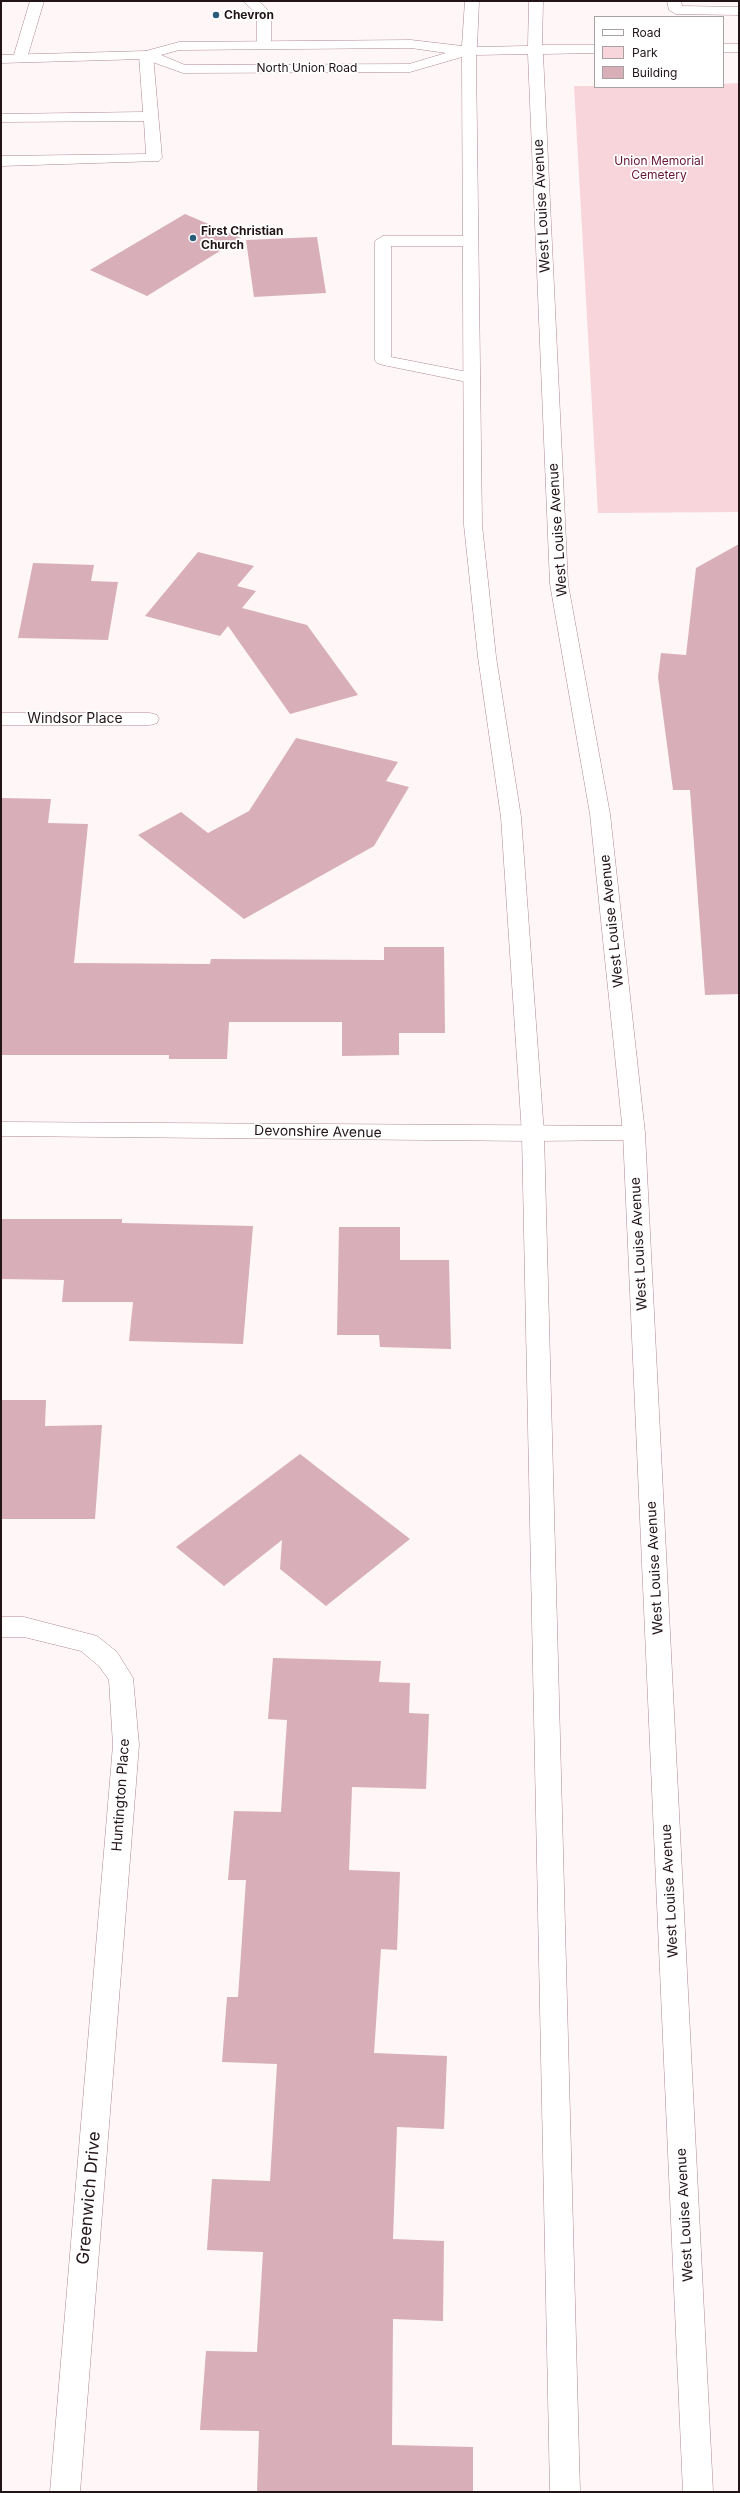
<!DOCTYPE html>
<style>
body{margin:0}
#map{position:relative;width:740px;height:2493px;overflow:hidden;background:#fff6f8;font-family:Inter,sans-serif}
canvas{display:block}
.frame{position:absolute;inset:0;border:2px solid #221417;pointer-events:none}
.legend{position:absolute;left:594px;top:16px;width:130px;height:72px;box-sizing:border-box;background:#fff;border:1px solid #a7a1a2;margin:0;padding:5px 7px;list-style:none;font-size:12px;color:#221417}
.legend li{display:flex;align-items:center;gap:8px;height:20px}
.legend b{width:20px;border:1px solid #a7a1a2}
</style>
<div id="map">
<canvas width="740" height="2493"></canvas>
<div class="frame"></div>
<ul class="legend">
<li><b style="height:5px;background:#fff"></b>Road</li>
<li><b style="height:11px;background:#f8d4db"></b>Park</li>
<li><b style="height:11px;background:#d8afb8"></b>Building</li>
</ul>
</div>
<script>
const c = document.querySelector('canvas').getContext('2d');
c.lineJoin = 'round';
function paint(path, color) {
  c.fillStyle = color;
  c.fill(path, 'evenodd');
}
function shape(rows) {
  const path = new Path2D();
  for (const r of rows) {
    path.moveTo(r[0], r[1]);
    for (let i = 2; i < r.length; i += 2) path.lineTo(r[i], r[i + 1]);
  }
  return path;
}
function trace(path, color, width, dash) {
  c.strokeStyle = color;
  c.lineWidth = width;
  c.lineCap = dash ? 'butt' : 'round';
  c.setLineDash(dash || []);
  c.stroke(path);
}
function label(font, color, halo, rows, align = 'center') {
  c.font = font + ' Inter,sans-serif';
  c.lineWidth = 3.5;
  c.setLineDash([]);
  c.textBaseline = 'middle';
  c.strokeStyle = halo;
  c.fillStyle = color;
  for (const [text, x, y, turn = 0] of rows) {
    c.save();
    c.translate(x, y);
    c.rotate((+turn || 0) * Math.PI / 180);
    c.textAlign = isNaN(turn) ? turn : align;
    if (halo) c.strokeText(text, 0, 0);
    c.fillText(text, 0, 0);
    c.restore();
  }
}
paint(shape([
 [739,83,739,512,598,513,574,86,723,87,723,84]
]), '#f8d4db');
paint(shape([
 [185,214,241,238,147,296,90,270],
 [317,237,326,293,254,297,246,240],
 [739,544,739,994,705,995,690,790,673,790,658,677,661,653,686,655,696,568],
 [198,552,254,566,237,586,256,591,242,608,307,625,358,695,290,714,228,626,220,636,145,616],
 [33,563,94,565,91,581,118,582,108,640,18,638],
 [296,738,398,762,386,781,409,787,374,846,244,919,138,835,181,812,208,833,249,811],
 [1,798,51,799,48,823,88,824,74,963,210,964,211,959,384,960,384,947,444,947,445,1033,399,1033,399,1055,342,1056,342,1022,229,1022,227,1059,169,1059,169,1055,1,1055],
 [1,1219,122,1219,122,1223,253,1226,243,1344,129,1341,133,1302,62,1302,64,1280,1,1279],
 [339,1227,400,1227,400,1260,449,1260,451,1349,380,1347,379,1335,337,1335],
 [1,1400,46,1400,45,1426,102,1425,95,1519,1,1519],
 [300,1454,410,1539,326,1606,280,1569,282,1540,224,1586,176,1547],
 [273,1658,381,1661,379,1682,410,1683,409,1713,429,1714,426,1789,352,1787,349,1870,400,1872,397,1950,381,1949,374,2053,447,2056,444,2129,397,2127,393,2239,444,2241,443,2321,393,2319,392,2445,473,2447,473,2492,257,2492,259,2431,200,2430,206,2351,257,2352,263,2252,207,2250,212,2179,270,2181,277,2064,222,2062,227,1997,238,1997,246,1880,228,1880,234,1811,281,1812,287,1720,268,1719]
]), '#d8afb8');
const lane = shape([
 [30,1,44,1,27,58,20,62,13,58,30,1],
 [243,1,259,1,271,13,271,45,269,48,259,48,257,45,257,14,243,1],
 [667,1,681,1,682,6,739,7,739,15,676,14,669,10,667,1],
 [146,51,153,55,162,158,159,161,1,166,1,156,146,154,144,121,1,122,1,114,143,112,139,55,146,51],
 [383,236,470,236,478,241,470,246,391,246,391,357,478,374,480,378,478,382,472,383,383,365,377,363,375,360,375,241,383,236]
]);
const street = shape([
 [1,713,150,713,157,715,159,719,157,723,150,725,1,725,1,713],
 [1,1122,634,1126,642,1128,645,1133,642,1138,634,1140,533,1141,1,1136,1,1122],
 [1,1617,24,1617,97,1636,117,1652,133,1678,139,1745,80,2492,50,2492,113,1745,109,1680,99,1666,81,1651,24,1637,1,1637,1,1617]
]);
const secondary = shape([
 [465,1,479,1,477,47,528,46,529,1,543,1,542,45,595,45,595,53,543,54,568,584,610,814,645,1133,713,2492,683,2492,623,1133,590,814,550,584,528,54,476,55,482,525,496,657,521,817,544,1134,580,2492,550,2492,522,1134,501,817,478,657,464,525,462,57,410,72,183,73,144,59,1,63,1,55,146,51,179,42,411,40,462,46,465,1],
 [411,48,446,53,409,64,185,65,161,55,179,50,411,48],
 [723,44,739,44,739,52,723,52,723,44]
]);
trace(lane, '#af8991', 1);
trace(street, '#af8991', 1);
trace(secondary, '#af8991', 1);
paint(lane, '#fff');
paint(street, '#fff');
paint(secondary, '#fff');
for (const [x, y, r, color] of [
 [216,15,4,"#295c78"],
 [193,238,4,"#295c78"]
]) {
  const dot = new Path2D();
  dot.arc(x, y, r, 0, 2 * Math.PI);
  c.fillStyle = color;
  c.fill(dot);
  trace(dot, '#fff', 1.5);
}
label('bold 12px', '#221417', '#fff', [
 ["Chevron",224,15],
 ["First Christian",201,231],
 ["Church",201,245]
], 'left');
label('12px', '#221417', '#fff', [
 ["North Union Road",307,68]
]);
label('12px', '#671432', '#fff', [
 ["Union Memorial",659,161],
 ["Cemetery",659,175]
]);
label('14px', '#221417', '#fff', [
 ["West Louise Avenue",542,206,-93],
 ["West Louise Avenue",558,530,-94],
 ["Windsor Place",75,719],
 ["West Louise Avenue",612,921,-96],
 ["Devonshire Avenue",318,1132,1],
 ["West Louise Avenue",639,1244,-93],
 ["West Louise Avenue",655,1568,-93],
 ["Huntington Place",121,1795,-86],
 ["West Louise Avenue",670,1891,-93],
 ["West Louise Avenue",685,2215,-93]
]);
label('17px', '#221417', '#fff', [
 ["Greenwich Drive",89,2198,-85]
]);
</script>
